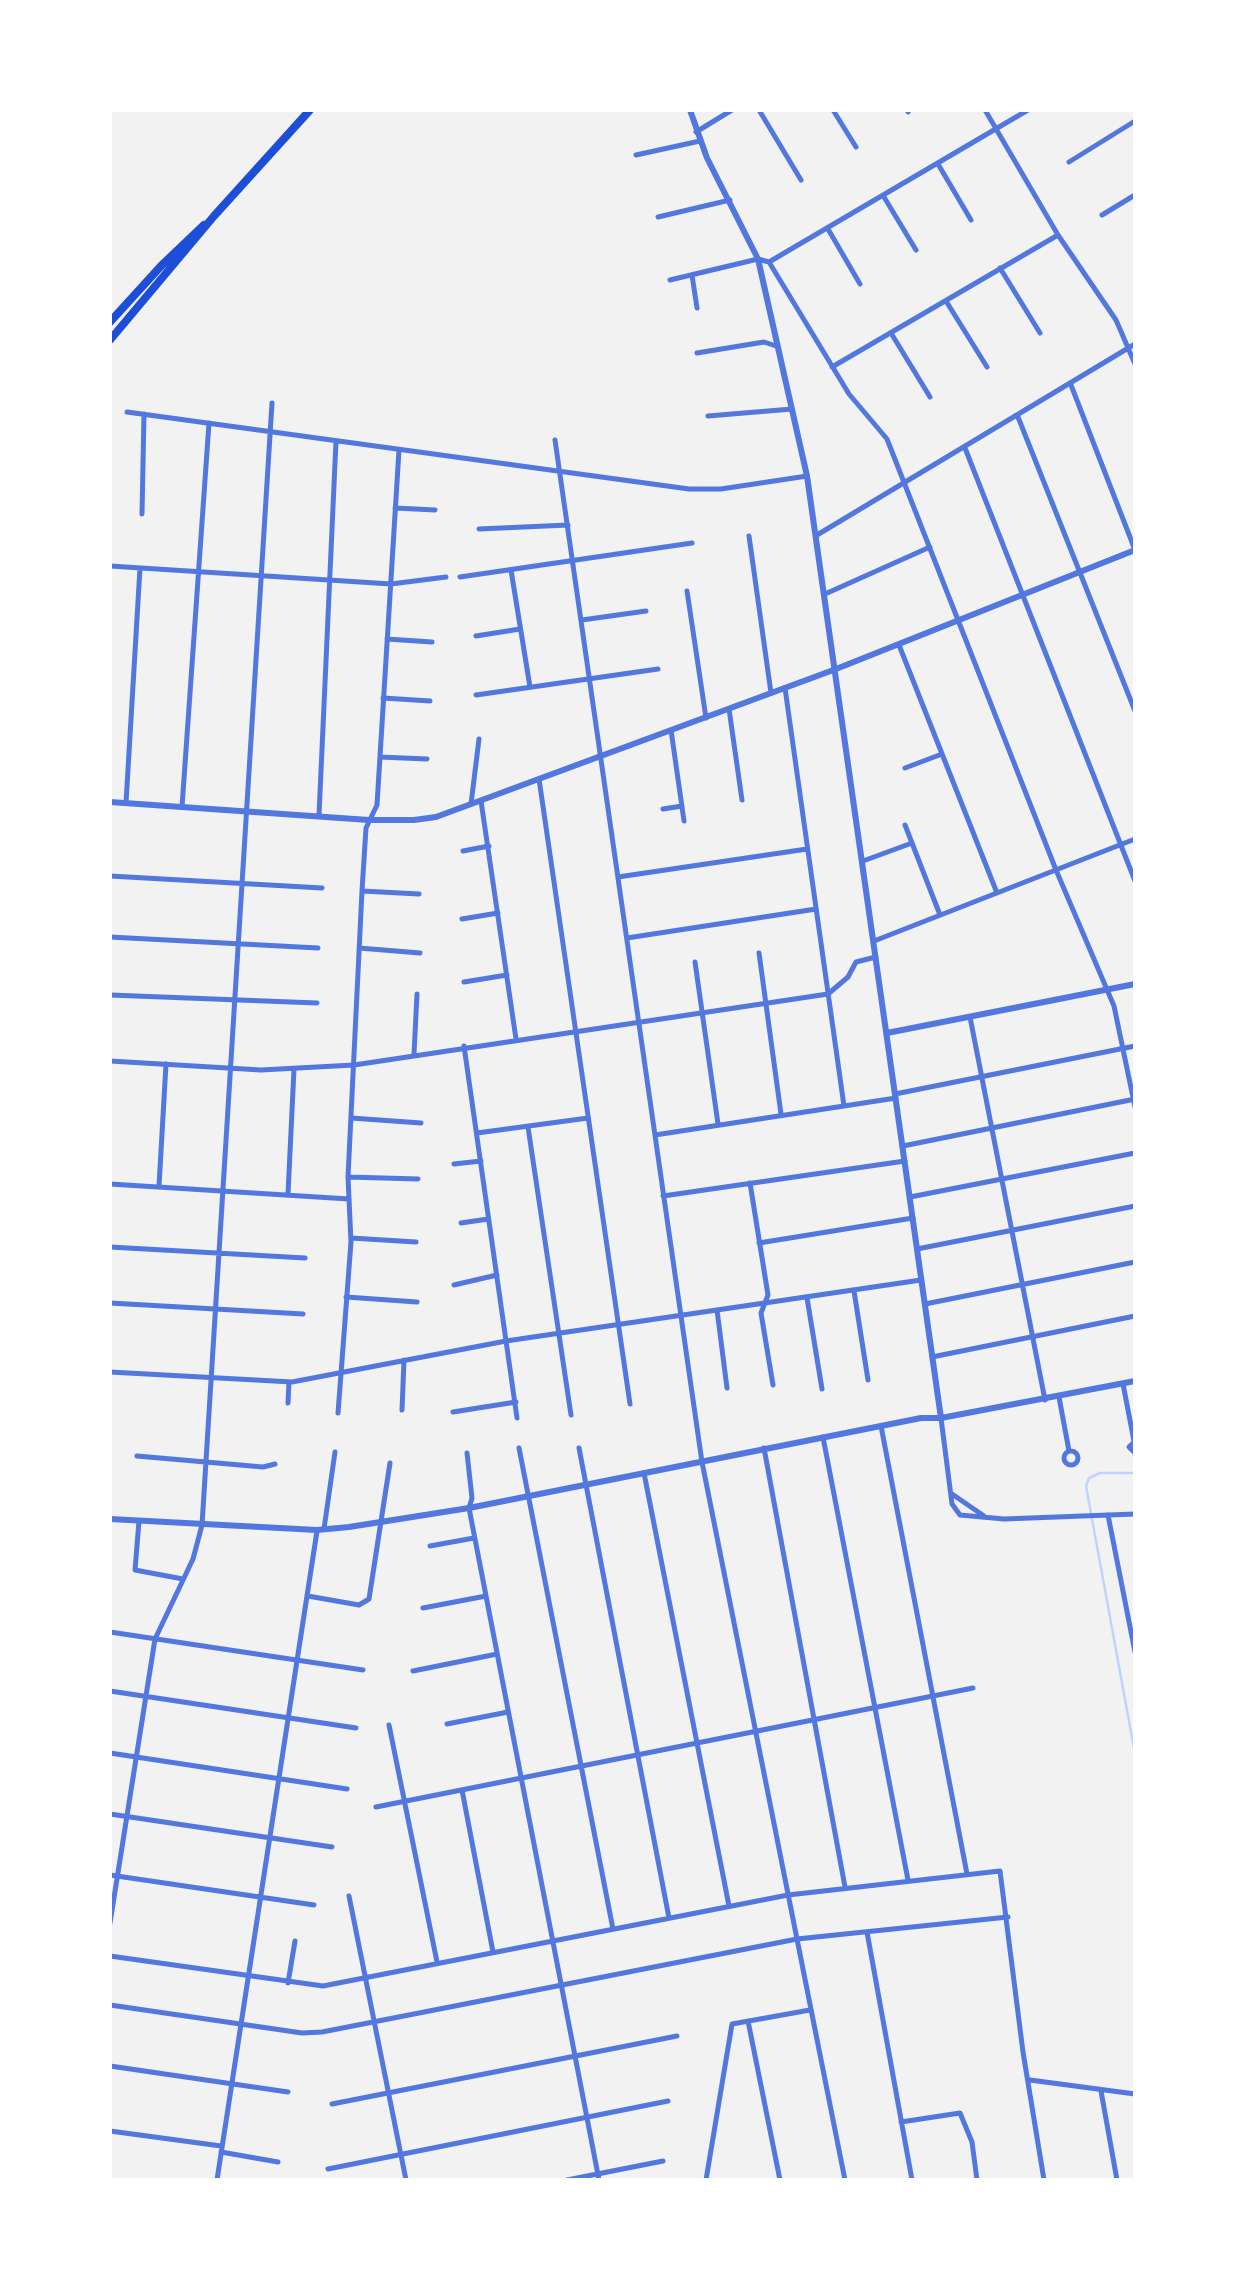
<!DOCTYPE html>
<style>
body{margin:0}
#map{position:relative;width:1245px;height:2290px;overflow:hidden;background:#f2f2f2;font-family:Roboto,sans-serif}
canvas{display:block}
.frame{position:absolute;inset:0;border:112px solid #fff;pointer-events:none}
</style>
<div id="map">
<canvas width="1245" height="2290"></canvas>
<div class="frame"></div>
</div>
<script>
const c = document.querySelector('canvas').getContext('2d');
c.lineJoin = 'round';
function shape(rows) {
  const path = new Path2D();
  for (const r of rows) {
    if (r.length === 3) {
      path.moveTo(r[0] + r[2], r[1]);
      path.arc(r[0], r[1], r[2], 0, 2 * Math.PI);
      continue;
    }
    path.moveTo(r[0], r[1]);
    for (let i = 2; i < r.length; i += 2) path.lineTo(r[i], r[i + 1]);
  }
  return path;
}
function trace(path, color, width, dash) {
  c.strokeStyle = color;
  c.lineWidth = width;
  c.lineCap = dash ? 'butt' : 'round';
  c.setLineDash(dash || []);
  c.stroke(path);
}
trace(shape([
 [1135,1473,1100,1473,1089,1478,1086,1486,1135,1754]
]), '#bfd3fe', 2.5);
trace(shape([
 [759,110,801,180],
 [833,110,856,147],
 [907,110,908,112],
 [985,110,1058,235,1116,320,1135,364],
 [696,132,732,110],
 [636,155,700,141],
 [1069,162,1135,121],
 [938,164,971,220],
 [884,197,916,250],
 [1102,215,1135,195],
 [658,217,730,200],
 [828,229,860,284],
 [769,262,1028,110],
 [1000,268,1040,333],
 [692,275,697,308],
 [670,280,758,259,769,262,849,394,887,439,1056,870,1114,1006,1135,1107],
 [946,301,987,367],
 [891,333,930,397],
 [697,353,764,342,776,346],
 [832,367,1058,235],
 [1071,385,1135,550],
 [127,412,689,489,721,489,807,476],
 [708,416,792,409],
 [1018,417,1135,711],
 [555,440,702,1462,845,2180],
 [965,448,1135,881],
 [395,508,435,510],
 [142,514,144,414],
 [479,529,568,525],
 [817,535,1135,344],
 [749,536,771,693],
 [110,566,391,584,446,577],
 [511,570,530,687],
 [460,577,692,543],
 [687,591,706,718],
 [825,594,930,547],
 [582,620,646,611],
 [476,636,520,629],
 [387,639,432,642],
 [899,645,997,893],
 [785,688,844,1106],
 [476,695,658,669],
 [383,698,430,701],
 [729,709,742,800],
 [671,730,684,821],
 [380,757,427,759],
 [905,768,942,754],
 [539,779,630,1404],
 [481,801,516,1039],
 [126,803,140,568],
 [471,804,479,739],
 [182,807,209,423],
 [663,809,682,806],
 [319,815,336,441],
 [905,825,940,915],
 [463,851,489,846],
 [863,861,912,843],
 [110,876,322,888],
 [618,877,807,849],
 [362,891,419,894],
 [462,919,498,913],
 [110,937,318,948],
 [627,938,816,909],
 [874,941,1135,839],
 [359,948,420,953],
 [759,953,781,1114],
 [695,962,718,1124],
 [464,982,507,975],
 [110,995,317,1003],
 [970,1017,1045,1400],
 [464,1046,517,1418],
 [414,1054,417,994],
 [110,1061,261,1070,354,1065,828,994,848,977,856,962,876,957],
 [895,1094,1135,1046],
 [351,1118,421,1123],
 [528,1127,571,1415],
 [477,1133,588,1118],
 [655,1135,896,1098],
 [903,1146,1135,1099],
 [454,1164,481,1161],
 [348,1177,418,1179],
 [750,1183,768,1295,761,1313,773,1385],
 [110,1184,349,1199],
 [159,1186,166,1064],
 [288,1194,294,1069],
 [663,1196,905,1161],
 [910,1197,1135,1153],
 [461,1223,488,1219],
 [351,1238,416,1242],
 [759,1243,913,1218],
 [110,1247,305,1258],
 [917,1249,1135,1206],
 [454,1285,497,1275],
 [854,1291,868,1380],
 [346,1297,417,1302],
 [807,1298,822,1389],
 [110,1303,303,1314],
 [925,1304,1135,1262],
 [717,1310,727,1388],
 [932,1357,1135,1316],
 [110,1372,292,1382,506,1341,921,1280],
 [1123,1384,1134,1441],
 [1059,1397,1069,1451],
 [288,1403,289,1382],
 [402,1410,404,1360],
 [453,1412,516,1402],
 [338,1413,351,1242,348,1177,362,891,366,828,377,805,399,450],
 [941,1418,952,1504,960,1515,1004,1519,1135,1514],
 [881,1426,967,1874],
 [823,1437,908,1880],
 [1135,1441,1129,1447,1135,1453],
 [519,1448,613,1929],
 [579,1448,669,1918],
 [764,1448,845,1887],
 [1071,1458,7],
 [467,1453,472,1498,469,1508,599,2180],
 [137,1456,263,1467,275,1464],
 [644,1473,729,1906],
 [952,1494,984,1516],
 [1108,1515,1135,1652],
 [139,1521,135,1570,183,1579],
 [324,1529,335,1452],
 [430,1546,474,1538],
 [308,1596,359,1605,369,1599,390,1463],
 [423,1608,486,1596],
 [110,1632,363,1670],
 [413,1671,497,1654],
 [110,1691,356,1728],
 [447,1724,508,1712],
 [389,1725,437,1962],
 [110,1753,347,1789],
 [462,1790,493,1952],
 [376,1807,973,1688],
 [110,1814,332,1847],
 [110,1875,314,1905],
 [349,1896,406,2180],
 [110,1923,155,1639,193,1559,202,1525,272,403],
 [867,1932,912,2180],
 [110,1956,323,1986,788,1895,1000,1871,1023,2052,1044,2180],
 [288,1983,295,1941],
 [110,2005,302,2033,322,2032,797,1939,1008,1917],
 [748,2021,780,2180],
 [110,2066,288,2092],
 [1030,2080,1135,2094],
 [1101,2091,1117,2180],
 [332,2104,677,2036],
 [901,2122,960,2113,972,2142,977,2180],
 [110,2131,221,2146],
 [221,2152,278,2162],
 [328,2169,668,2101],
 [217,2180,317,1531],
 [567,2180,663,2161],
 [706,2180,732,2024,810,2010]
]), '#5277de', 5);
trace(shape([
 [690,110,707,158,758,259,807,476,941,1418],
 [110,802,369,820,414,820,436,817,836,669,1135,550],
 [887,1033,1135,984],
 [110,1519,317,1530,349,1527,469,1508,921,1418,941,1418,1135,1381]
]), '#5277de', 6);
trace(shape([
 [110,322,161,266,204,225],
 [110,340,214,216,310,110]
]), '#1d4ed8', 8);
</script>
